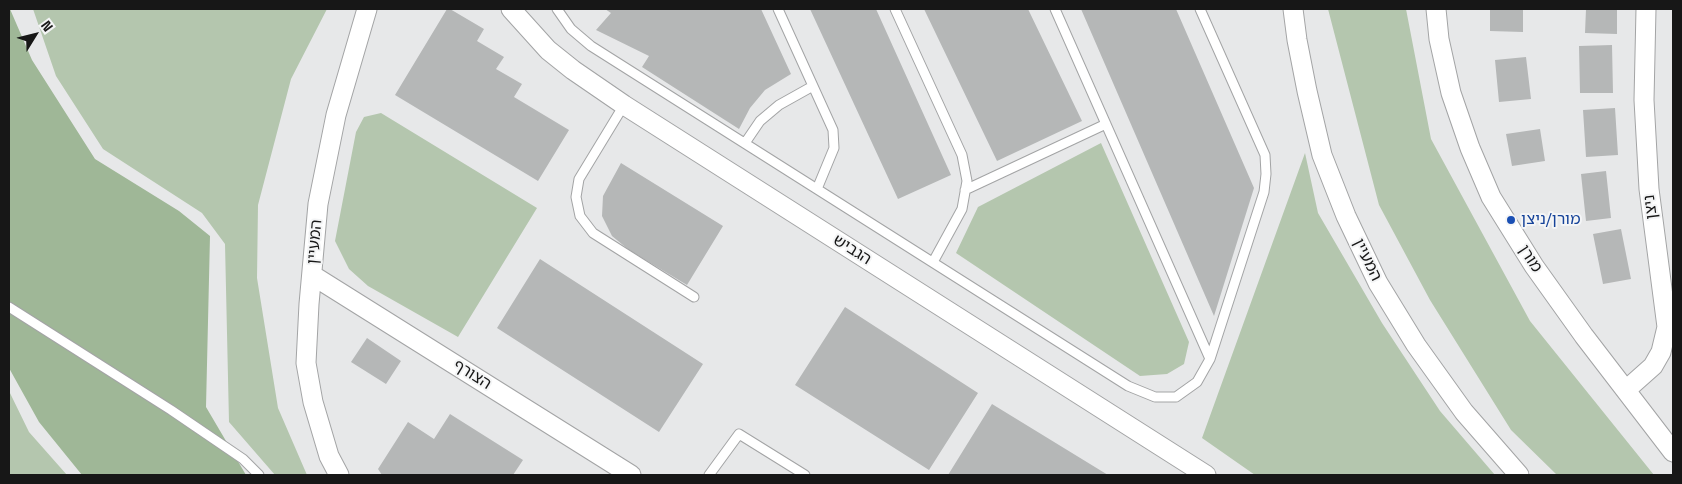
<!DOCTYPE html>
<meta charset="utf-8">
<style>
body{margin:0}
#map{position:relative;width:1682px;height:484px;overflow:hidden;background:#e7e8e9;font-family:"Space Grotesk",sans-serif}
canvas{display:block}
.frame{position:absolute;inset:0;border:10px solid #171717;pointer-events:none}
.north{position:absolute;left:10px;top:10px;width:50px;height:50px;-webkit-text-stroke:4px #f4f5f6;paint-order:stroke;rotate:54deg;font-size:14px;font-weight:700;line-height:20px;text-align:center;color:#171717}
.north::after{content:'';display:block;margin:auto;width:18px;height:22px;background:#171717;clip-path:polygon(50% 0,100% 100%,50% 72%,0 100%)}
</style>
<div id="map">
<canvas width="1682" height="484"></canvas>
<div class="frame"></div>
<div class="north">N</div>
</div>
<script>
const c = document.querySelector('canvas').getContext('2d');
c.lineJoin = 'round';
function paint(path, color) {
  c.fillStyle = color;
  c.fill(path, 'evenodd');
}
function shape(rows) {
  const path = new Path2D();
  for (const r of rows) {
    path.moveTo(r[0], r[1]);
    for (let i = 2; i < r.length; i += 2) path.lineTo(r[i], r[i + 1]);
  }
  return path;
}
function trace(path, color, width, dash) {
  c.strokeStyle = color;
  c.lineWidth = width;
  c.lineCap = dash ? 'butt' : 'round';
  c.setLineDash(dash || []);
  c.stroke(path);
}
function label(font, color, halo, rows, align = 'center') {
  c.font = font + ' "Space Grotesk","Noto Sans Hebrew",sans-serif';
  c.lineWidth = 4;
  c.setLineDash([]);
  c.textBaseline = 'middle';
  c.strokeStyle = halo;
  c.fillStyle = color;
  for (const [text, x, y, turn = 0] of rows) {
    c.save();
    c.translate(x, y);
    c.rotate((+turn || 0) * Math.PI / 180);
    c.textAlign = isNaN(turn) ? turn : align;
    if (halo) c.strokeText(text, 0, 0);
    c.fillText(text, 0, 0);
    c.restore();
  }
}
paint(shape([
 [33,9,327,9,291,79,258,205,257,278,278,408,307,475,275,475,229,422,225,244,202,213,103,149,56,76],
 [1328,9,1406,9,1431,139,1530,321,1654,475,1557,475,1511,430,1430,300,1379,205],
 [381,113,537,208,458,337,368,286,349,269,335,241,356,132,364,117],
 [1101,143,1189,342,1184,364,1167,374,1140,376,956,253,978,207],
 [1305,153,1318,213,1382,323,1440,411,1495,475,1255,475,1202,438],
 [9,391,29,432,67,475,9,475]
]), '#b4c6ae');
paint(shape([
 [9,9,10,9,32,60,95,159,179,211,210,236,206,407,246,475,82,475,39,422,9,368]
]), '#9fb797');
paint(shape([
 [447,9,450,9,484,29,477,41,504,57,496,69,522,84,514,97,569,130,538,181,395,95],
 [605,9,761,9,791,74,765,90,750,108,739,129,642,67,649,56,596,30,611,13],
 [810,9,876,9,951,175,898,199],
 [924,9,1028,9,1082,121,997,161],
 [1081,9,1176,9,1254,188,1214,316],
 [1490,9,1523,9,1523,32,1490,31],
 [1586,9,1617,9,1617,34,1585,33],
 [1612,45,1613,93,1580,93,1579,46],
 [1526,57,1531,99,1499,102,1495,60],
 [1615,108,1618,155,1586,157,1583,110],
 [1540,129,1545,161,1512,166,1506,134],
 [621,163,723,226,687,285,629,250,612,236,602,216,603,196],
 [1606,171,1611,218,1586,221,1581,174],
 [1621,229,1631,279,1603,284,1593,234],
 [540,259,703,364,659,432,497,328],
 [845,307,978,393,929,470,795,385],
 [367,338,401,361,386,384,351,362],
 [992,404,1108,475,948,475],
 [450,414,523,460,513,475,382,475,378,469,408,422,434,439]
]), '#b5b7b7');
const service = shape([
 [557,9,571,29,591,46,1128,386,1155,397,1176,397,1197,382,1210,359,1264,192,1266,174,1265,155,1200,9],
 [778,9,833,130,834,148,817,189],
 [895,9,962,155,967,181,962,209,933,262],
 [1055,9,1210,359],
 [624,105,579,179,576,197,580,216,593,233,694,297],
 [745,143,760,121,779,105,813,86],
 [965,190,1106,124],
 [9,307,171,410,243,459,259,475],
 [709,475,739,434,805,475]
]);
const minor = shape([
 [511,9,548,50,573,70,624,105,1206,475],
 [1293,9,1297,40,1307,91,1322,155,1346,216,1378,283,1416,345,1464,412,1519,475],
 [1436,9,1439,39,1451,93,1470,148,1491,197,1534,266,1584,336,1673,452],
 [312,275,631,475],
 [1626,390,1653,366,1661,352,1667,327,1649,189,1644,100,1646,9],
 [339,475,329,456,313,402,306,363,309,304,318,204,336,115,367,9]
]);
trace(service, '#a3a4a5', 11);
trace(minor, '#a3a4a5', 21);
trace(service, '#fff', 9);
trace(minor, '#fff', 19);
for (const [x, y, r, color] of [
 [1511,220,5,"#1a4fb4"]
]) {
  const dot = new Path2D();
  dot.arc(x, y, r, 0, 2 * Math.PI);
  c.fillStyle = color;
  c.fill(dot);
  trace(dot, '#f4f5f6', 2);
}
label('16px', '#171717', '#f4f5f6', [
 ["ניצן",1651,207,-97],
 ["המעיין",315,242,-85],
 ["הגביש",852,250,32],
 ["מורן",1530,259,57],
 ["המעיין",1367,260,64],
 ["הצורף",472,375,32]
]);
label('16px', '#164399', '#f4f5f6', [
 ["מורן/ניצן",1521,220]
], 'left');
</script>
